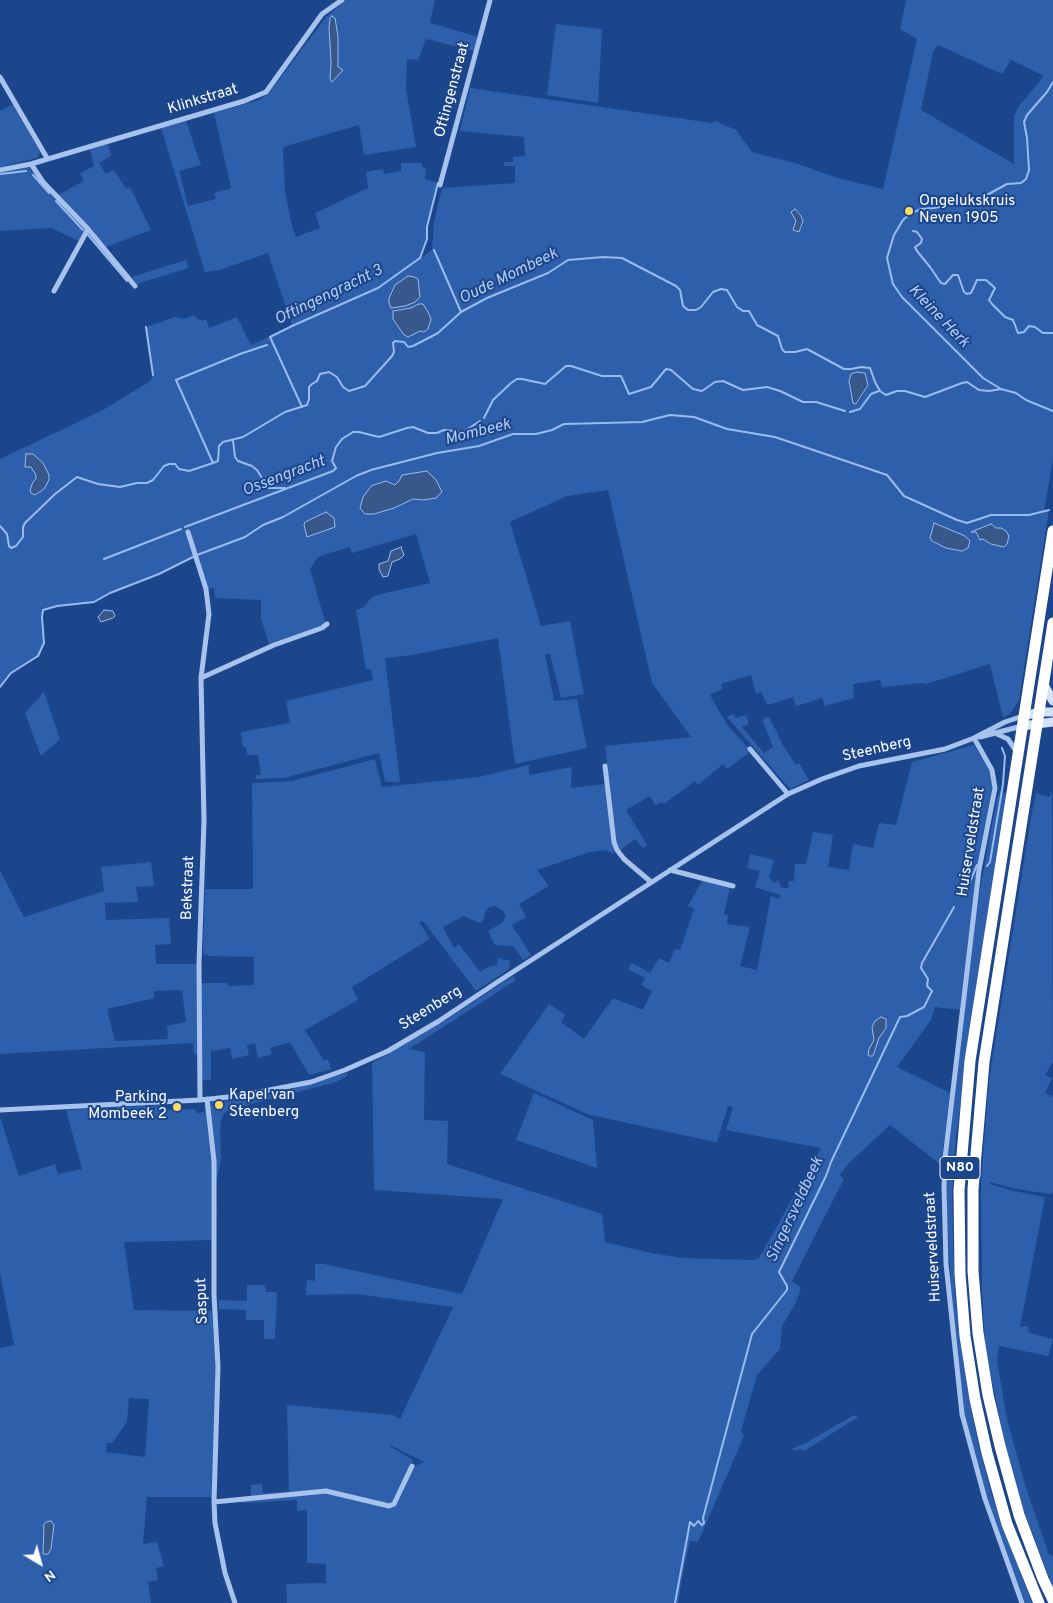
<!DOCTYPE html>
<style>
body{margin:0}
#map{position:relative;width:1053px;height:1603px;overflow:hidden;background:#1b468c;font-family:Overpass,sans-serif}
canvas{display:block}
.north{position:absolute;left:15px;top:1538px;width:50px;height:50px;-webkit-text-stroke:4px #1b468c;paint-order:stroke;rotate:143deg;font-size:14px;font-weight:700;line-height:20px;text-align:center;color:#fff}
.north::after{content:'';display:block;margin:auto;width:18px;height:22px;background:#fff;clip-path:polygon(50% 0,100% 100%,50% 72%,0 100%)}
</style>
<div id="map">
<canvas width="1053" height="1603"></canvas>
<div class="north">N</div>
</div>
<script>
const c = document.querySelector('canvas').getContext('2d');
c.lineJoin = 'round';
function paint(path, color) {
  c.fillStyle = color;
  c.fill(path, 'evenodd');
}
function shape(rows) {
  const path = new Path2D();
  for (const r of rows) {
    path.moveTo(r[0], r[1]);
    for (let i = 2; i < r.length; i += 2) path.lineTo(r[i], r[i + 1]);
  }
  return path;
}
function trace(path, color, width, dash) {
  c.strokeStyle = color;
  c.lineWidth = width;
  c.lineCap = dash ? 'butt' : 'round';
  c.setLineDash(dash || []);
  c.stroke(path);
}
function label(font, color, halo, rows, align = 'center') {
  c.font = font + ' Overpass,sans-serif';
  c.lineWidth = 4;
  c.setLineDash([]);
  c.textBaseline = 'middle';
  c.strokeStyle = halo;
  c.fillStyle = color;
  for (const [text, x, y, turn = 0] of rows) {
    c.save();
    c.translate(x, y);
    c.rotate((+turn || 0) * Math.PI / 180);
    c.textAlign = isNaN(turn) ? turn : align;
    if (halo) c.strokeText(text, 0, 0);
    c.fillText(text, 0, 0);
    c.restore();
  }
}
paint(shape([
 [346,0,435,0,430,23,479,37,475,51,426,39,418,60,407,59,406,89,416,147,364,155,359,125,283,147,285,192,292,226,296,237,320,228,315,213,368,188,366,172,383,169,384,174,401,171,401,163,422,163,422,167,426,168,425,179,438,183,427,227,427,239,421,258,432,250,434,221,442,188,515,183,515,166,504,166,504,162,513,162,513,157,525,156,524,137,460,131,470,88,712,123,715,121,736,130,752,152,795,163,838,178,883,189,917,39,900,29,906,0,1053,0,1053,459,1044,511,1049,510,1019,700,1010,714,1003,718,990,664,926,684,921,683,882,687,880,680,853,684,854,698,825,706,822,698,796,706,793,697,767,705,761,692,756,694,751,675,721,684,723,689,710,694,712,699,728,726,751,751,727,769,723,764,698,785,695,781,664,804,662,802,655,805,650,796,626,810,647,845,643,848,635,839,620,851,616,840,605,746,691,737,652,683,608,490,567,496,510,522,541,626,570,621,584,694,561,698,550,654,545,654,554,701,577,699,587,748,515,764,498,638,412,655,385,658,400,782,385,782,379,753,284,778,256,779,256,775,261,775,258,755,247,755,246,747,243,747,241,732,290,723,286,701,373,680,371,669,366,669,356,610,364,607,371,598,377,595,430,583,416,534,352,553,350,547,318,557,310,569,326,625,269,644,261,619,261,600,215,598,214,588,208,589,197,555,159,574,110,593,94,602,57,606,43,610,42,617,44,643,38,656,11,673,0,687,0,459,103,410,150,381,153,375,146,327,175,317,185,319,194,315,198,319,203,321,206,319,209,328,237,317,251,345,292,326,268,253,220,270,205,272,161,128,186,121,187,124,201,165,179,171,188,206,216,199,214,193,231,188,214,113,259,100,269,93,326,17],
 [938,45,1002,74,1011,60,1044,76,1019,106,1014,116,1014,164,921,110,933,52],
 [799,212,803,221,802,227,799,232,795,232,793,230],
 [419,304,422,304,431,319,420,331,413,335,404,335,393,319,394,312,403,309,411,308],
 [868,385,861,399,857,404,852,399,851,392],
 [427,471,442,492,436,498,423,500,413,499,394,508,374,514,363,497,371,486,386,481,395,485,399,481,402,475],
 [939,524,947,529,965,536,932,541],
 [991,524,996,528,1001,528,1007,544,1004,547,991,544,983,539,980,540,976,532],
 [556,24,602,29,598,103,547,95],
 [13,104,40,152,37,158,0,167,0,111],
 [108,144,111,156,99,163,106,174,114,170,126,189,130,187,151,230,106,247,58,195,84,181,80,173,94,166,90,149],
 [28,167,86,229,79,241,51,228,0,231,0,173],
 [186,260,188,268,137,284,132,277],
 [44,692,60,739,41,756,25,713],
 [733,714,736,718,746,715,749,724,742,727,764,753,773,747,763,722,762,720,766,717,769,717,784,747,796,765,799,763,809,780,790,789,727,717],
 [974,745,990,772,993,783,976,878,960,1010,935,1007,931,1020,897,1067,950,1093,941,1165,890,1125,848,1164,840,1175,844,1179,792,1281,801,1288,796,1302,782,1326,780,1349,757,1375,741,1431,744,1436,698,1542,690,1541,683,1572,678,1603,287,1603,286,1584,326,1583,326,1564,307,1563,307,1510,297,1511,297,1500,242,1503,242,1498,251,1497,251,1485,262,1484,263,1493,289,1492,287,1405,393,1415,400,1419,453,1307,356,1294,306,1295,307,1280,315,1281,315,1264,324,1264,462,1294,503,1199,374,1190,372,1063,443,1022,513,976,516,980,409,1049,425,1052,424,1120,448,1121,447,1164,602,1214,605,1242,651,1253,682,1258,754,1260,759,1258,821,1148,726,1130,733,1107,728,1106,717,1142,715,1142,600,1117,589,1115,500,1074,549,1004,565,1015,561,1022,584,1039,613,998,643,1010,652,991,641,985,645,978,628,969,632,963,650,973,659,958,669,963,675,949,680,950,694,909,688,906,702,881,730,887,724,914,728,916,727,924,750,927,740,966,757,970,771,896,779,899,780,895,755,887,760,871,747,868,750,854,774,860,769,877,774,883,778,880,782,888,788,888,789,881,794,881,795,864,806,864,813,832,833,835,828,867,849,870,853,844,873,848,879,823,896,825,912,762],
 [390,1445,424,1462,415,1466,412,1469,397,1504,394,1502,413,1460,389,1446],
 [375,759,382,787,479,777,529,765,529,775,572,767,571,788,605,784,614,853,604,850,590,852,537,870,549,886,519,904,526,917,512,925,531,955,523,960,513,946,495,945,488,931,502,923,506,916,502,910,495,906,489,907,486,910,483,921,479,923,464,916,443,927,454,948,459,944,480,972,488,967,497,965,498,958,510,961,509,969,476,991,424,922,422,921,419,922,430,939,352,987,358,1000,305,1030,324,1061,327,1059,332,1069,309,1075,290,1042,270,1048,272,1054,258,1058,255,1043,247,1045,249,1055,232,1059,230,1048,211,1051,211,1080,202,1080,202,1053,194,1054,193,1043,0,1054,0,870,24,917,104,891,101,867,151,862,154,886,136,887,138,902,105,903,106,920,169,918,171,944,155,945,156,964,197,964,197,983,227,983,228,986,254,985,254,957,210,956,203,954,205,889,253,889,252,783,292,781],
 [178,990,182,991,186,1022,167,1026,168,1039,115,1041,107,1009,154,998,154,991],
 [1000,791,1007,794,956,1135,952,1196,954,1275,956,1305,969,1396,978,1443,993,1499,1032,1603,1024,1603,987,1497,964,1412,952,1305,947,1214,947,1158,976,911,997,798],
 [1052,792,1053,1062,1045,1075,1052,1078,1045,1093,1053,1097,1053,1192,1050,1194,1016,1189,990,1182,989,1184,1014,1191,1045,1197,1020,1327,1028,1326,1029,1333,1053,1339,1048,1356,999,1346,997,1360,1007,1420,1027,1491,1049,1555,1053,1556,1053,1588,1022,1506,1004,1441,988,1361,985,1343,982,1291,981,1181,989,1080,1031,817,1036,793,1049,797],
 [347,1073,347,1076,336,1082,229,1110,223,1114,221,1120,220,1131,221,1158,216,1185,217,1219,214,1219,213,1240,124,1242,134,1310,212,1311,216,1368,212,1497,147,1497,143,1544,157,1542,164,1566,156,1568,158,1580,148,1582,151,1603,0,1603,0,1348,14,1345,0,1273,0,1117,19,1176,55,1164,58,1174,82,1169,66,1110,165,1105,166,1110,195,1109,196,1113,205,1112,204,1106,212,1102,240,1100,282,1092],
 [129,1398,149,1399,145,1457,106,1452,107,1443,112,1443,127,1422],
 [534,1093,593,1120,597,1168,516,1140],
 [247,1285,265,1285,266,1292,277,1292,275,1339,264,1339,264,1320,246,1320,246,1310,219,1309,218,1300,247,1301],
 [854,1415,858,1417,804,1451,800,1449,796,1451,791,1449,806,1443]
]), '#2e5faa');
const water = shape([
 [332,16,335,18,338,37,338,67,343,70,332,82,330,79,331,63,329,28,330,18,332,16],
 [795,209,801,216,803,221,799,232,793,230,796,221,791,212,795,209],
 [408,276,414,277,418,279,420,297,415,302,405,306,391,308,389,303,389,298,395,285,408,276],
 [419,304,423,304,429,314,431,319,428,329,424,332,420,331,408,337,404,335,393,319,393,311,411,308,419,304],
 [857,372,865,373,868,385,856,404,853,403,849,381,851,374,857,372],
 [26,454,33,454,43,463,49,475,49,480,44,489,35,495,31,493,30,490,33,482,36,479,36,475,31,467,25,467,26,454],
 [427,471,436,480,442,492,436,498,423,500,413,499,394,508,374,514,365,514,360,508,363,497,371,486,386,481,395,485,399,481,402,475,427,471],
 [326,512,334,518,335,527,307,537,304,525,305,522,326,512],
 [934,523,965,536,970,541,968,548,962,551,946,548,932,541,930,538,934,523],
 [991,524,996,528,1001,528,1006,531,1009,536,1007,544,1004,547,991,544,983,539,980,540,976,532,971,532,991,524],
 [401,547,404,555,400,559,392,562,388,576,383,577,379,569,379,564,388,561,391,551,401,547],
 [104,610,113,611,115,616,113,618,101,622,98,617,104,610],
 [881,1017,886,1019,886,1028,879,1038,873,1056,869,1056,868,1055,869,1049,874,1040,872,1027,875,1021,881,1017],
 [777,1247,780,1247,780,1252,778,1259,772,1261,769,1253,777,1247],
 [51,1521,54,1525,51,1549,48,1554,43,1554,44,1524,46,1522,51,1521]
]);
paint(water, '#38578b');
trace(water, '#99bcef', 1);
trace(shape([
 [1053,82,1047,92,1027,115,1024,122,1027,138,1029,170,1026,179,1021,183,1007,184,985,196,977,199,962,196,944,206,934,208,922,209,911,213,903,220,894,235,887,258,893,284,902,297,983,378,1001,389,1016,393,1026,400,1053,411],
 [0,174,26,171],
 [33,175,49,193],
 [56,201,83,230],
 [913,231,917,232,922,239,921,243,915,247,917,251,930,267,941,283,945,284,953,275,958,275,964,292,967,294,971,293,977,280,986,280,995,288,989,300,992,304,1005,317,1013,320,1018,333,1024,332,1029,326,1035,327,1043,333,1053,333],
 [88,235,127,281],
 [434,250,461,312],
 [146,327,153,375],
 [176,380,240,354,267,345],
 [176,380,213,463],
 [302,407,270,337,292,326,378,288,420,258,427,239,427,227,438,183],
 [850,412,860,409,871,394,879,391],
 [484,418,493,400,511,383,517,379,522,379,545,384,566,366,571,366,602,376,621,376,629,394,651,387,666,369,671,370,693,389,702,391,715,382,723,381,743,390,767,387,780,391,803,402,816,402,845,411],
 [233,440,235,457,238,461,252,466,257,470,262,478,264,486,267,488,285,488],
 [0,526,7,534,9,546,11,548,16,546,23,537,23,527,25,523,55,494,77,477,98,484,120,487,137,483,147,483,153,480,164,466,169,464,175,464,179,469,189,471,213,463,218,461,219,446,223,442,243,437,285,412,307,405,309,399,309,387,312,384,317,381,320,374,329,372,337,377,343,387,349,391,365,386,392,356,394,352,393,343,395,341,404,342,408,347,413,346,438,333,461,312,487,298,548,273,568,260,603,257,622,258,676,286,680,290,683,306,688,310,696,310,701,307,713,292,721,289,727,290,737,307,743,311,749,311,757,325,778,336,782,349,785,352,795,352,807,349,844,369,851,369,861,367,870,368,875,382,880,391,886,395,897,391,905,391,925,397,962,383,967,382,979,390,989,391,1001,389],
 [185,527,333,471,336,468,332,461,336,447,342,439,353,432,359,432,379,437,407,428,413,427,428,433,437,433,444,430,463,432,480,421],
 [104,559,181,529],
 [0,687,11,673,38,656,44,643,42,617,43,610,57,606,94,602,110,593,159,574,197,555,245,537,263,525,283,517,356,476,371,470,437,453,479,446,513,434,536,434,552,430,564,424,642,422,670,415,694,417,727,429,775,437,887,475,904,496,957,520,967,523,991,515,1029,515,1049,510],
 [987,866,990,862,1003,784,1005,756,1002,748],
 [961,895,969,884,977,865],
 [675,1603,690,1522,694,1526,698,1521,702,1525,704,1523,703,1518,752,1334,787,1290,787,1286,779,1272,826,1176,831,1162,900,1017,907,1016,924,1007,932,991,927,986,928,979,921,968,922,963,954,907]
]), '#99bcef', 2);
trace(shape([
 [0,77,47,158],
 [31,164,43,182,88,229,135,286],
 [0,170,31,164,244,101,266,92,322,14,342,0],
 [440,185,490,0],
 [54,291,88,229],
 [188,532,206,589,209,614,201,678,204,821,199,963,200,1100],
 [201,678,274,645,322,628,327,624],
 [997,734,1008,739,1016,751],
 [980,737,1022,726],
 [974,738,992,770,995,788,979,870,945,1158,944,1186,946,1264,962,1414,985,1499,1022,1603],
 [750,749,788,794],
 [605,766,614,842,617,850,624,859,651,882],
 [670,870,733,886],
 [207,1099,214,1161,214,1295,218,1367,214,1502,215,1523,225,1573,235,1603],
 [0,1110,200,1100,238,1096,311,1082,345,1070,388,1051,439,1021,499,981,788,794,822,779,859,766,945,749,974,738,1005,722,1023,716],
 [214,1502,326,1491,389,1506,394,1504,412,1466]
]), '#a6c2ed', 5);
trace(shape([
 [1043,683,1053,701],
 [1024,716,1039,712,1053,712],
 [1022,726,1053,722]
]), '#d3e2fa', 9);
trace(shape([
 [1053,623,984,1062,973,1189,973,1271,978,1333,988,1395,1000,1446,1019,1515,1043,1579,1053,1600],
 [1039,1603,1007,1524,987,1453,975,1399,965,1336,960,1274,959,1190,970,1061,1053,531]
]), '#fff', 11);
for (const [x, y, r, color] of [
 [909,211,5,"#ffda63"],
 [219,1105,5,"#ffda63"],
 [177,1107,5,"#ffda63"]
]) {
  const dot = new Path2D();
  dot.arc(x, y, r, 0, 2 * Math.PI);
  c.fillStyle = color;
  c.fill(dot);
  trace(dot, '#1b468c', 2);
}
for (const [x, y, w] of [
 [960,1168,40]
]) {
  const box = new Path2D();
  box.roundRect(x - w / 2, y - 11.5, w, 23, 4);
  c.fillStyle = '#1b468c';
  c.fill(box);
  trace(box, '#fff', 1);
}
label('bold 14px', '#fff', null, [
 ["N80",960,1168]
]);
label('15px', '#fff', '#1b468c', [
 ["Oftingenstraat",453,90,-75],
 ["Klinkstraat",203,100,-17],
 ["Steenberg",877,750,-13],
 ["Huiserveldstraat",972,842,-81],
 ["Bekstraat",189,888,-88],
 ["Steenberg",431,1009,-32],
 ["Huiserveldstraat",934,1247,-93],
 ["Sasput",203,1301,-92]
]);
label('15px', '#fff', '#1b468c', [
 ["Ongelukskruis",919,202],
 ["Neven 1905",919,219],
 ["Kapel van",229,1096],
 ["Steenberg",229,1113],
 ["Parking",167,1098,"right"],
 ["Mombeek 2",167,1115,"right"]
], 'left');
label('italic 16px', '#b2cdf4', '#1b468c', [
 ["Oude Mombeek",509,277,-26],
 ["Oftingengracht 3",329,296,-26],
 ["Kleine Herk",938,317,46],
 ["Mombeek",478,433,-14],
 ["Ossengracht",284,477,-21],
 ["Singersveldbeek",796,1210,-65]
]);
</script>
